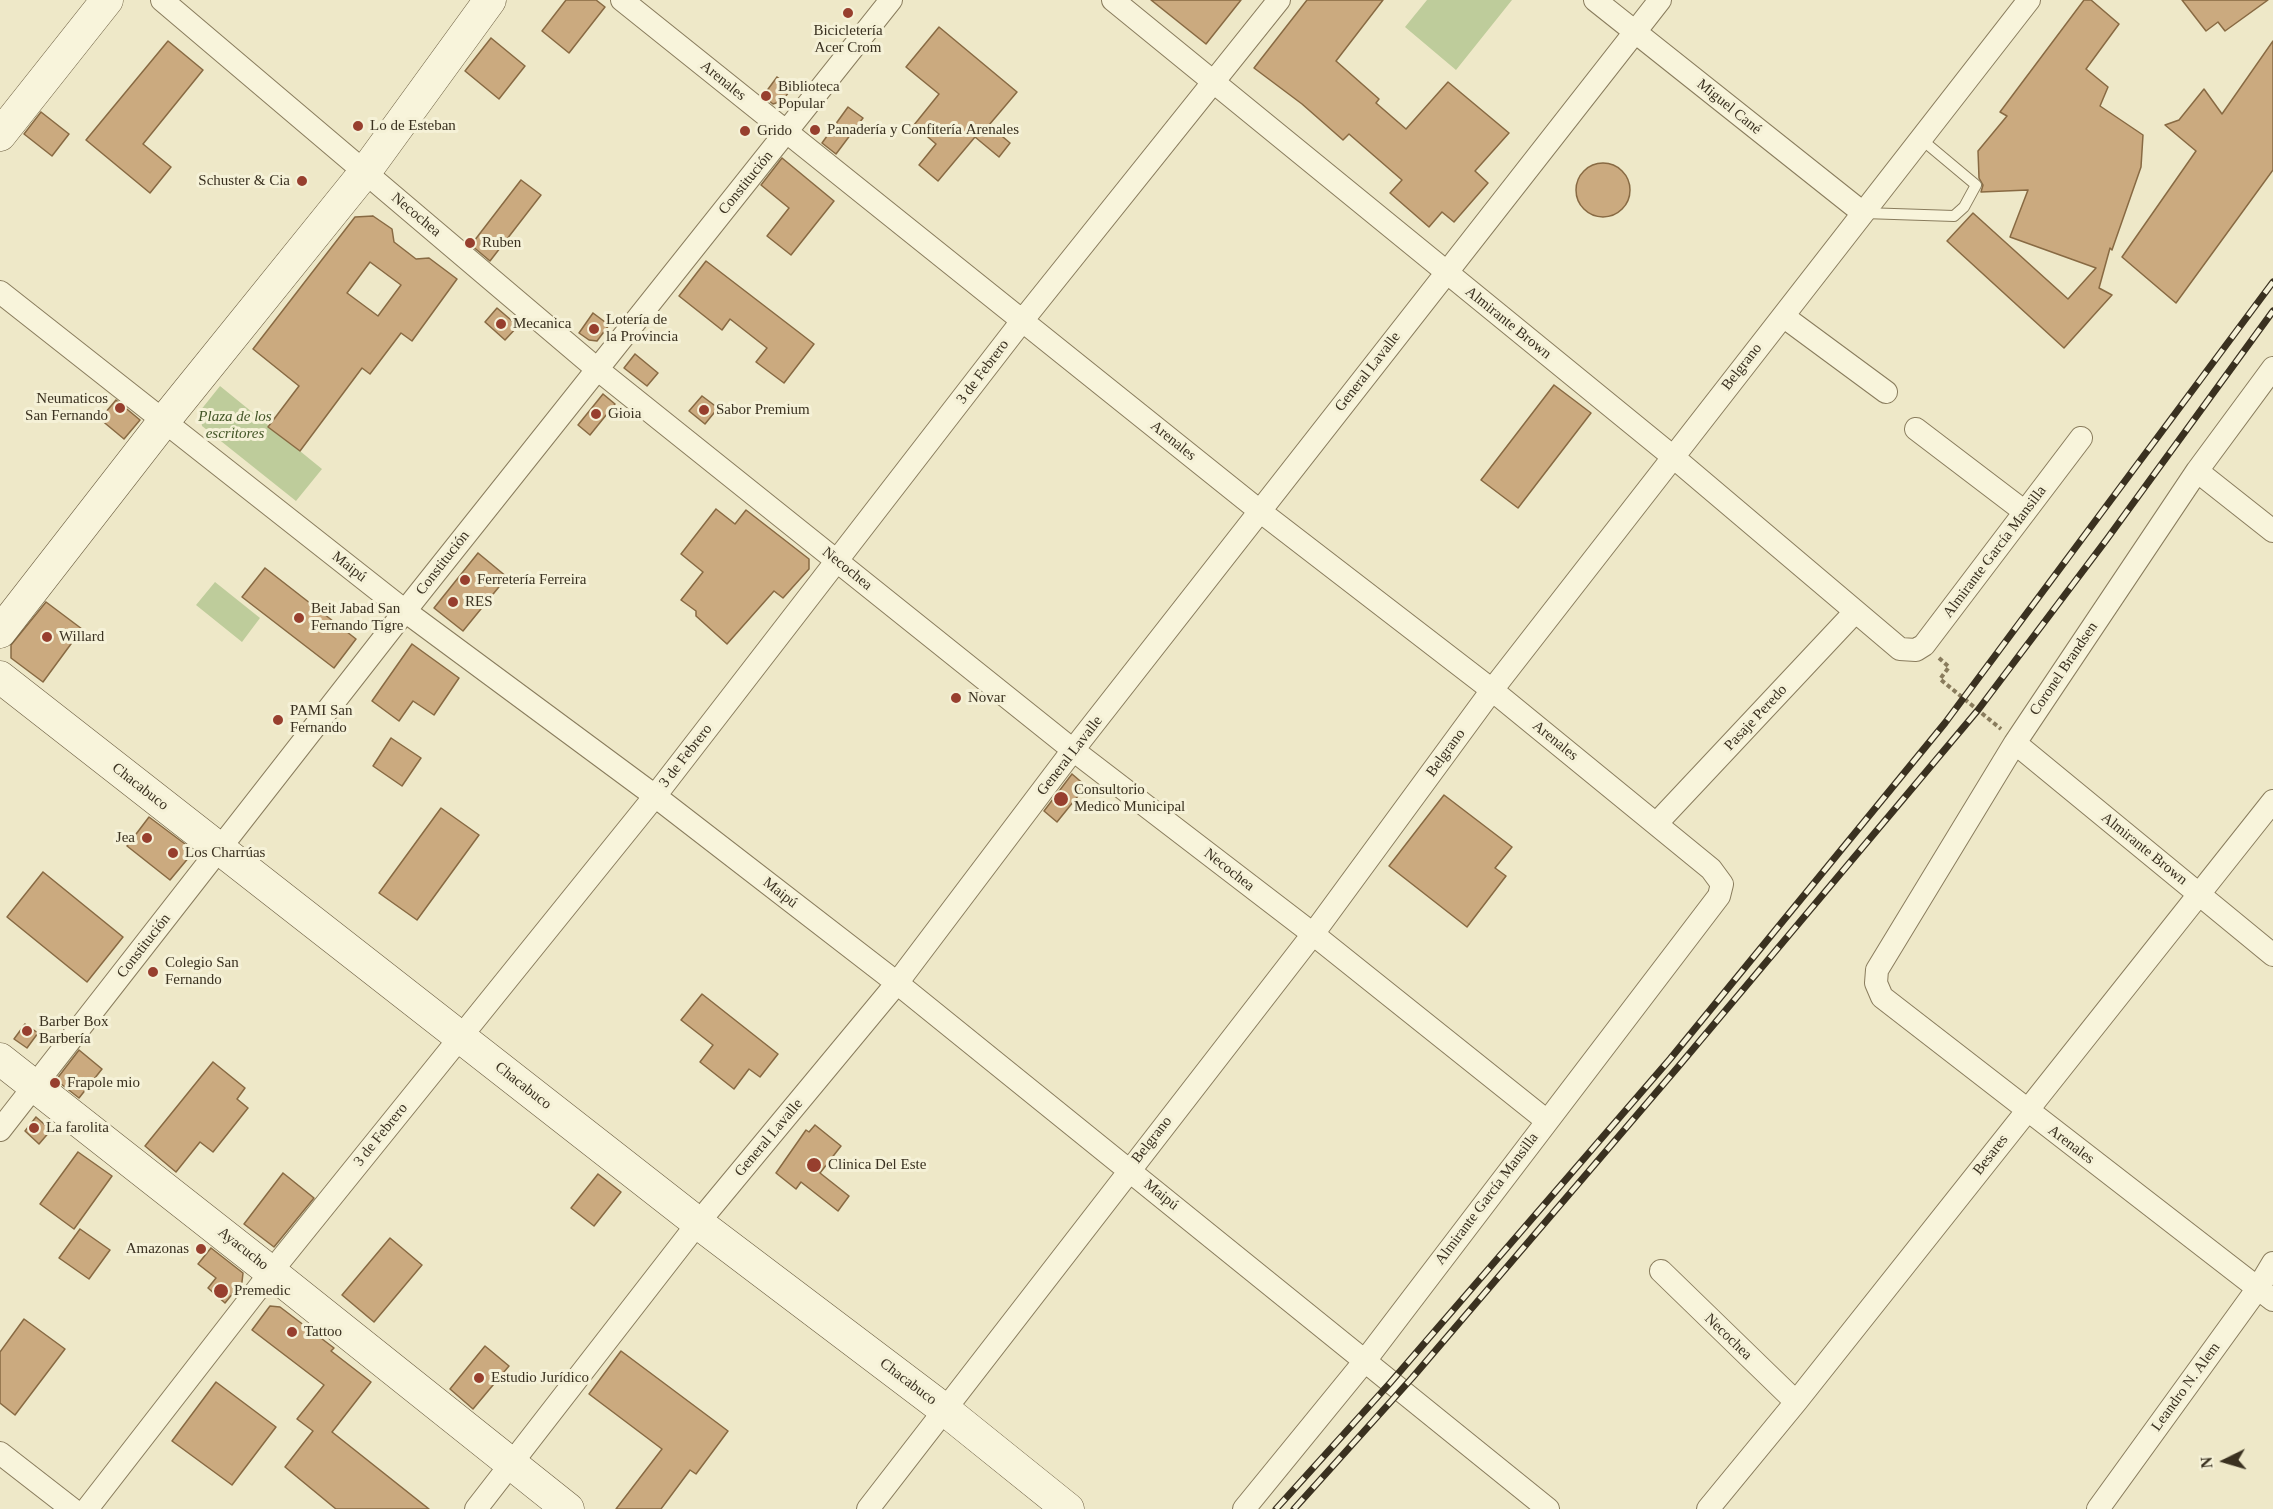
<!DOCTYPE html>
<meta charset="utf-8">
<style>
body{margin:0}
#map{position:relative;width:2273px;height:1509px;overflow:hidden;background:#eee8c8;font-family:"Times New Roman",serif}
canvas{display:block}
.north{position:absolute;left:2195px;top:1431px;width:60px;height:60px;-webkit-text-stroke:4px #f5f1d7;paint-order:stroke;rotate:265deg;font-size:16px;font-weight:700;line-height:24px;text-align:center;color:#3a3120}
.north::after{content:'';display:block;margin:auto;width:21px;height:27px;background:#3a3120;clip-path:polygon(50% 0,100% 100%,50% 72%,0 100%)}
</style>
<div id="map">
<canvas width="2273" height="1509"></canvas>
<div class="north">N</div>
</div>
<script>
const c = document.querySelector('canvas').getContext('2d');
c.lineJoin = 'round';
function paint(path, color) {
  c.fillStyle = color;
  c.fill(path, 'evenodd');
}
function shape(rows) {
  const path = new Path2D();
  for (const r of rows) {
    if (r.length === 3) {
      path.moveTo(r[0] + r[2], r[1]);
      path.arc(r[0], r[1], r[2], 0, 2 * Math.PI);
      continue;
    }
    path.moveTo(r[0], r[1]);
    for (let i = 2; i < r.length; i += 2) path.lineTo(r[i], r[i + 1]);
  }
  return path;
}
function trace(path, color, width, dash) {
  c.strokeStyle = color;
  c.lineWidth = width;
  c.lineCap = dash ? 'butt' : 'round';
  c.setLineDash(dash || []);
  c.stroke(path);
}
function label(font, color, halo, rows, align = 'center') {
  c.font = font + ' "Times New Roman",serif';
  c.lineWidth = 6;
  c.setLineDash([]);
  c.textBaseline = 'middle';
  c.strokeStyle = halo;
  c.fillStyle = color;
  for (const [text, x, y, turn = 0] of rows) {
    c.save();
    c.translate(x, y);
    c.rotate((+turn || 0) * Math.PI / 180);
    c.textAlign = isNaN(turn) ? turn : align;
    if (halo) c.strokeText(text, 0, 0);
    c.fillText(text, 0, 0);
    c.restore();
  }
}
paint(shape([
 [1427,0,1512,0,1456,70,1405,27],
 [220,386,322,469,296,501,202,426,200,411],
 [215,582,260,618,242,642,196,605]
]), '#becc9b');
const building = shape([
 [566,0,596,0,605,7,569,53,542,31,566,0],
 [1151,0,1241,0,1206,44,1151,0],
 [1307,0,1383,0,1336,61,1379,99,1376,103,1406,129,1448,82,1509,133,1475,171,1488,183,1454,222,1442,212,1429,227,1390,193,1402,180,1349,134,1343,140,1302,104,1254,68,1307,0],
 [2084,0,2091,0,2119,24,2086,69,2108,87,2100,106,2143,135,2141,167,2112,250,2110,248,2099,288,2112,295,2064,348,1947,241,1973,213,2068,299,2096,268,2010,237,2028,190,1981,192,1983,185,1979,178,1978,151,2007,116,2000,112,2084,0],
 [2182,0,2268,0,2225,31,2218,22,2206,31,2182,0],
 [939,27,1017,92,989,125,1010,143,999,157,975,137,938,181,919,165,936,144,914,125,939,94,906,67,939,27],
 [491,38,525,66,499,99,465,71,491,38],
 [168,41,203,70,143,144,171,167,150,193,86,140,168,41],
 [2273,41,2273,170,2176,303,2122,257,2196,151,2165,125,2179,120,2204,89,2222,114,2273,41],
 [777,77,792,88,782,101,773,104,763,96,777,77],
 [848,107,863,118,836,154,822,143,848,107],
 [41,112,69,134,52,156,24,134,41,112],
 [782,158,834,201,791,255,767,236,789,208,761,185,782,158],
 [1603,190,27],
 [521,180,541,195,490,261,471,245,521,180],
 [373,216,392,229,394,242,416,259,429,258,457,279,412,341,401,333,370,374,362,368,300,451,268,427,299,386,253,349,355,217,373,216],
 [370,262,401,285,378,316,347,293,370,262],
 [706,261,814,344,784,383,756,362,767,348,730,319,722,330,679,296,706,261],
 [497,308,518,326,505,340,485,322,497,308],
 [593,313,609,325,597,341,589,340,579,333,593,313],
 [635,354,658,373,647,386,624,368,635,354],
 [1554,385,1591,413,1518,508,1481,480,1554,385],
 [603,394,615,404,590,435,578,425,603,394],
 [702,396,718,408,705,424,689,411,702,396],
 [116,400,140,420,124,439,100,419,116,400],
 [716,509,735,524,746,510,809,559,809,569,783,598,774,591,727,644,696,616,696,611,681,600,703,572,681,554,716,509],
 [478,553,507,577,463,631,434,608,478,553],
 [265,568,356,639,334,668,242,597,265,568],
 [46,602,82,629,43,682,11,658,11,645,46,602],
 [412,644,459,678,434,715,413,701,399,721,372,701,412,644],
 [391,738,421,758,402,786,373,766,391,738],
 [1072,774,1086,786,1057,822,1044,811,1072,774],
 [1444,795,1512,847,1495,868,1506,876,1467,927,1389,866,1444,795],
 [441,808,479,835,417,920,379,893,441,808],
 [149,817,189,847,190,856,170,880,127,846,149,817],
 [43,872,123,937,87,982,7,917,43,872],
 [702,994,778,1054,760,1077,749,1069,734,1089,700,1062,713,1045,681,1020,702,994],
 [25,1024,38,1033,27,1048,14,1039,25,1024],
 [79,1050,102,1069,79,1098,56,1080,79,1050],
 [213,1062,245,1088,237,1099,248,1108,213,1152,200,1142,176,1172,145,1146,213,1062],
 [36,1117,51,1130,39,1144,25,1131,36,1117],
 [815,1125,841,1146,820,1173,849,1196,838,1211,801,1182,796,1189,776,1173,806,1130,809,1132,815,1125],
 [78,1152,112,1176,74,1229,40,1204,78,1152],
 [283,1173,314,1198,274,1247,244,1224,283,1173],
 [598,1174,621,1192,594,1226,571,1208,598,1174],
 [80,1229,110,1250,89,1279,59,1258,80,1229],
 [390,1238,422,1265,374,1322,342,1295,390,1238],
 [211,1248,243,1273,242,1282,225,1303,208,1288,216,1278,198,1264,211,1248],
 [270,1306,280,1307,334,1348,331,1351,371,1382,332,1432,429,1509,336,1509,285,1467,313,1431,297,1419,324,1385,252,1330,270,1306],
 [24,1319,65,1349,15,1415,0,1403,0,1352,24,1319],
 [485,1346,509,1366,473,1409,450,1389,485,1346],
 [621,1351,728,1431,696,1474,690,1470,661,1509,616,1509,662,1449,589,1394,621,1351],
 [216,1382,276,1427,232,1485,172,1441,216,1382]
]);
paint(building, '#cbaa7f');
trace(building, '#886a43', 1.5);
const lane = shape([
 [1864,213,1954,216,1964,207,1976,185,1921,139]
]);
const street = shape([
 [162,0,597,369,1073,750,1313,934,1547,1121],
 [622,0,1261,512,1492,690,1711,869,1722,884,1719,896,1364,1362,1244,1509],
 [1113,0,1672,456,1900,649,1916,650,1924,645,2081,438],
 [1595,0,1863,213],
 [0,292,405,611,655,796,897,983,1548,1509],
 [1783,316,1886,392],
 [2273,368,2197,471,2015,743,1877,970,1876,983,1882,997,2273,1300],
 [1916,429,2025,512],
 [2197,471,2273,531],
 [2015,743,2273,955],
 [1656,824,1855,612],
 [0,1130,405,611,891,0],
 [1661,1271,1796,1402],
 [0,1453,72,1509],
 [87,1509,271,1272,655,796,1022,321,1279,0],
 [476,1509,698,1223,897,983,1073,750,1660,0],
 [868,1509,1313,934,1492,690,2029,0],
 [1708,1509,1796,1402,2273,801],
 [2098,1509,2258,1288,2273,1263]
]);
const secondary = shape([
 [0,135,107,0],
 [0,632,164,421,365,172,490,0],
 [0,677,698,1223,945,1410,1068,1509],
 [0,1059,271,1272,568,1509]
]);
trace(lane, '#897c5d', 12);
trace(street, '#897c5d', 24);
trace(secondary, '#6b5d40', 33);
trace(shape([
 [1939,658,1949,667,1940,679,2001,729]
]), '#897c5d', 4, [4.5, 3]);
trace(lane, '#f8f4db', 10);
trace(street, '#f8f4db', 22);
trace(secondary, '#f8f4db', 32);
const rail = shape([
 [1276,1509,1390,1383,1670,1059,1945,723,2273,282],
 [1294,1509,1412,1378,1678,1067,1978,710,2107,539,2273,311]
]);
trace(rail, '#3a3120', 7);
trace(rail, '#f5f1d7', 4.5, [14]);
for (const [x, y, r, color] of [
 [848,13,6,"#973f2e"],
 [766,96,6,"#973f2e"],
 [358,126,6,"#973f2e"],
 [815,130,6,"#973f2e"],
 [745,131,6,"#973f2e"],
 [302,181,6,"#973f2e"],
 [470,243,6,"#973f2e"],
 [501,324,6,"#973f2e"],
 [594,329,6,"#973f2e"],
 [120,408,6,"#973f2e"],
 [704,410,6,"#973f2e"],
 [596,414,6,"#973f2e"],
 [465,580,6,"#973f2e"],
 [453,602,6,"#973f2e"],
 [299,618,6,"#973f2e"],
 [47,637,6,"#973f2e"],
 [956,698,6,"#973f2e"],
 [278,720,6,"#973f2e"],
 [1061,799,8,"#973f2e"],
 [147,838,6,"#973f2e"],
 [173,853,6,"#973f2e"],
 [153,972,6,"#973f2e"],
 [27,1031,6,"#973f2e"],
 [55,1083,6,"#973f2e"],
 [34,1128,6,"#973f2e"],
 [814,1165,8,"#973f2e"],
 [201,1249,6,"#973f2e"],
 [221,1291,8,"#973f2e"],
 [292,1332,6,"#973f2e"],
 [479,1378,6,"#973f2e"]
]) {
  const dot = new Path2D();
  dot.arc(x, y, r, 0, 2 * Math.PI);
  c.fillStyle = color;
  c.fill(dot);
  trace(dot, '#f5f1d7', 2);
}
label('15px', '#3a3120', '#f5f1d7', [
 ["Bicicletería",848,31,"center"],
 ["Acer Crom",848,48,"center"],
 ["Biblioteca",778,87],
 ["Popular",778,104],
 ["Lo de Esteban",370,126],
 ["Panadería y Confitería Arenales",827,130],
 ["Grido",757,131],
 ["Schuster & Cia",290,181,"right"],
 ["Ruben",482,243],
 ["Lotería de",606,320],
 ["la Provincia",606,337],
 ["Mecanica",513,324],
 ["Neumaticos",108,399,"right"],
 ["San Fernando",108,416,"right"],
 ["Sabor Premium",716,410],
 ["Gioia",608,414],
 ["Ferretería Ferreira",477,580],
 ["RES",465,602],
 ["Beit Jabad San",311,609],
 ["Fernando Tigre",311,626],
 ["Willard",59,637],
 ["Novar",968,698],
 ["PAMI San",290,711],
 ["Fernando",290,728],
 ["Consultorio",1074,790],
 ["Medico Municipal",1074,807],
 ["Jea",135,838,"right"],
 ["Los Charrúas",185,853],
 ["Colegio San",165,963],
 ["Fernando",165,980],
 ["Barber Box",39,1022],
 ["Barbería",39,1039],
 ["Frapole mio",67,1083],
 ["La farolita",46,1128],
 ["Clinica Del Este",828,1165],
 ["Amazonas",189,1249,"right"],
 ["Premedic",234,1291],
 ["Tattoo",304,1332],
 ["Estudio Jurídico",491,1378]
], 'left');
label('15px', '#3a3120', '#f5f1d7', [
 ["Arenales",723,81,39],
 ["Miguel Cané",1729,107,39],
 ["Constitución",746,183,-51],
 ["Necochea",416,215,40],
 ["Almirante Brown",1508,323,39],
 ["Belgrano",1742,367,-52],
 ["3 de Febrero",983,372,-53],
 ["General Lavalle",1368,372,-52],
 ["Arenales",1173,441,39],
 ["Almirante García Mansilla",1995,552,-53],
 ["Constitución",443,563,-52],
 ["Maipú",349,567,38],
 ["Necochea",847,569,39],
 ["Coronel Brandsen",2064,669,-56],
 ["Pasaje Peredo",1756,718,-47],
 ["Arenales",1555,741,39],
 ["Belgrano",1446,753,-54],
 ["3 de Febrero",686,756,-52],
 ["General Lavalle",1070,756,-52],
 ["Chacabuco",140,787,38],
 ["Almirante Brown",2144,849,39],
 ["Necochea",1229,870,38],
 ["Maipú",780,893,38],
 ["Constitución",144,946,-52],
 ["Chacabuco",523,1086,38],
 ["3 de Febrero",381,1135,-51],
 ["General Lavalle",769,1138,-50],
 ["Belgrano",1152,1140,-52],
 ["Arenales",2071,1145,37],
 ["Besares",1991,1155,-52],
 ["Maipú",1161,1195,39],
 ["Almirante García Mansilla",1487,1199,-53],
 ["Ayacucho",243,1249,38],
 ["Necochea",1728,1337,44],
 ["Chacabuco",908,1382,37],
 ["Leandro N. Alem",2186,1387,-54]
]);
label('italic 15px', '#435627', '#f5f1d7', [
 ["Plaza de los",235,417],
 ["escritores",235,434]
]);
</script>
